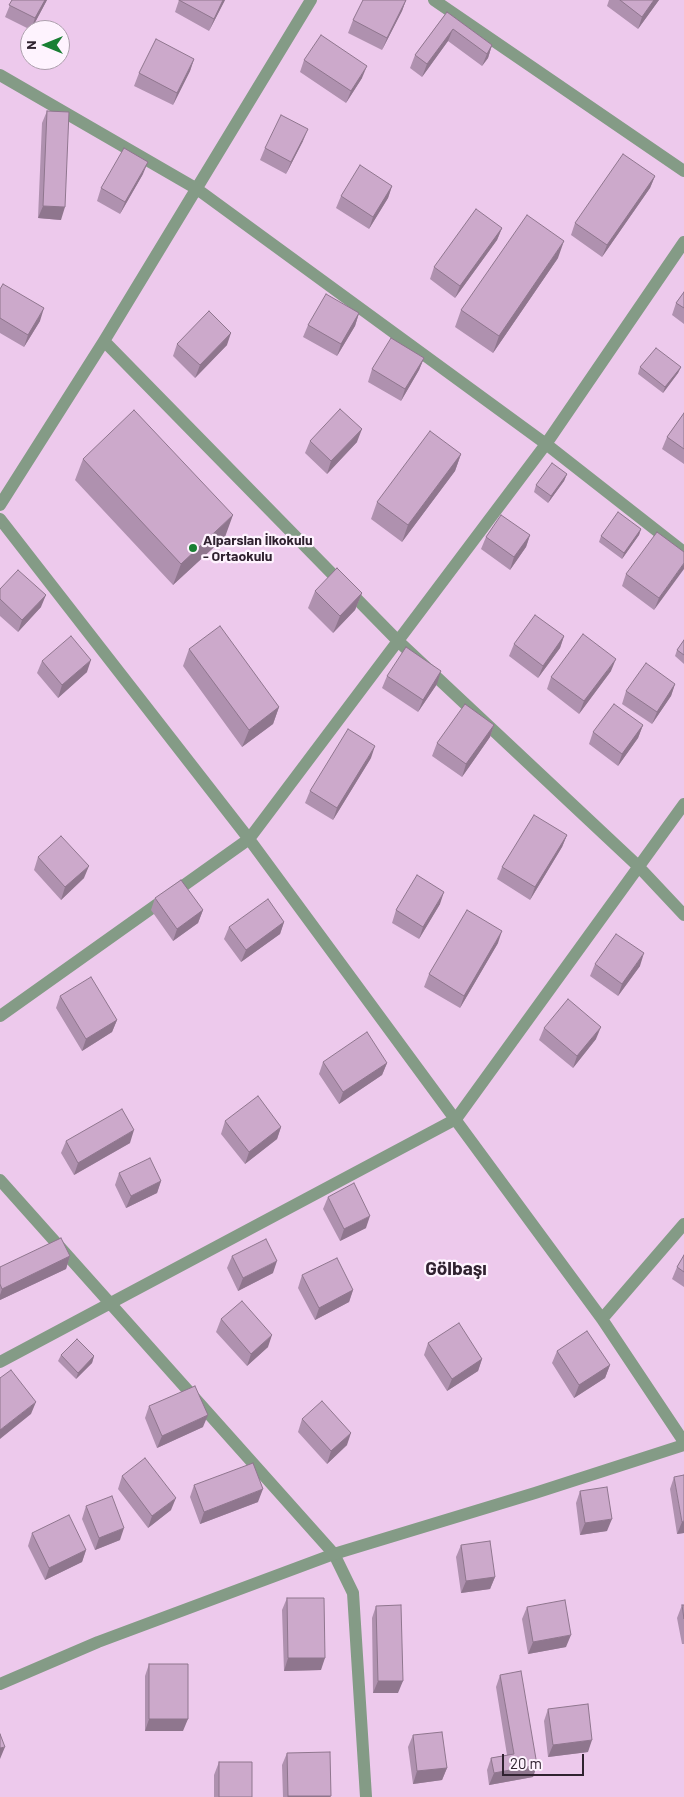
<!DOCTYPE html>
<meta charset="utf-8">
<style>
body{margin:0}
#map{position:relative;width:684px;height:1797px;overflow:hidden;background:#edc9ec;font-family:Barlow,sans-serif}
canvas{display:block}
.north{position:absolute;left:20px;top:20px;width:50px;height:50px;box-sizing:border-box;background:#fef3fe;border:1px solid #ac9fac;border-radius:50%;rotate:270deg;font-size:14px;font-weight:700;line-height:20px;text-align:center;color:#302230}
.north::after{content:'';display:block;margin:auto;width:18px;height:22px;background:#197f33;clip-path:polygon(50% 0,100% 100%,50% 72%,0 100%)}
.scale{position:absolute;left:502px;top:1754px;width:82px;height:22px;box-sizing:border-box;border:2px solid #302230;border-top:0;padding-left:6px;font-size:15px;line-height:18px;white-space:nowrap;color:#302230;-webkit-text-stroke:4px #fef3fe;paint-order:stroke}
</style>
<div id="map">
<canvas width="684" height="1797"></canvas>
<div class="north">N</div>
<div class="scale">20 m</div>
</div>
<script>
const c = document.querySelector('canvas').getContext('2d');
c.lineJoin = 'round';
function shape(rows) {
  const path = new Path2D();
  for (const r of rows) {
    path.moveTo(r[0], r[1]);
    for (let i = 2; i < r.length; i += 2) path.lineTo(r[i], r[i + 1]);
  }
  return path;
}
function trace(path, color, width, dash) {
  c.strokeStyle = color;
  c.lineWidth = width;
  c.lineCap = dash ? 'butt' : 'round';
  c.setLineDash(dash || []);
  c.stroke(path);
}
function paint(path, color) {
  c.fillStyle = color;
  c.fill(path, 'evenodd');
}
function label(font, color, halo, rows, align = 'center') {
  c.font = font + ' Barlow,sans-serif';
  c.lineWidth = 4.5;
  c.setLineDash([]);
  c.textBaseline = 'middle';
  c.strokeStyle = halo;
  c.fillStyle = color;
  for (const [text, x, y, turn = 0] of rows) {
    c.save();
    c.translate(x, y);
    c.rotate((+turn || 0) * Math.PI / 180);
    c.textAlign = isNaN(turn) ? turn : align;
    if (halo) c.strokeText(text, 0, 0);
    c.fillText(text, 0, 0);
    c.restore();
  }
}
trace(shape([
 [0,75,197,189,546,444,684,552],
 [104,341,397,640,638,866,684,915],
 [0,505,104,341,311,0],
 [0,519,249,839,602,1319,684,1442],
 [0,1016,249,839,546,444,684,242],
 [0,1180,334,1554,353,1593,366,1797],
 [602,1319,684,1224],
 [0,1362,456,1119,684,804]
]), '#849b86', 12);
trace(shape([
 [434,0,684,171],
 [0,1684,98,1642,334,1554,535,1493,684,1445]
]), '#849b86', 12);
paint(shape([
 [12,0,47,0,31,30,5,17],
 [179,0,225,0,209,31,175,12],
 [406,0,402,11,382,50,348,33,353,20],
 [609,0,659,0,638,29,607,6],
 [447,12,492,45,488,58,482,66,448,41,422,77,410,68,415,55],
 [194,59,190,71,173,105,134,86,139,73],
 [304,60,362,78,346,103,300,72],
 [47,111,61,220,38,218,42,123],
 [303,141,286,174,260,160,265,148],
 [143,174,120,214,97,201,101,188],
 [655,176,650,188,602,257,571,235,575,223],
 [392,186,388,198,369,229,336,208,341,196],
 [502,228,497,240,455,298,430,279,434,267],
 [558,258,493,353,455,327,461,310],
 [0,289,40,321,24,347,0,333],
 [684,292,684,324,672,315,676,303],
 [359,313,355,326,337,356,303,337,308,325],
 [177,344,227,345,195,378,173,356],
 [424,358,419,370,401,401,368,382,372,369],
 [640,367,681,367,678,373,663,393,638,374],
 [684,413,684,464,662,449,667,437],
 [310,441,357,442,327,474,305,453],
 [461,454,455,471,402,542,371,519,377,502],
 [83,459,225,537,173,585,75,480],
 [567,474,564,481,548,503,534,492,536,485],
 [641,529,639,535,622,559,599,542,601,536],
 [530,535,526,547,510,570,481,549,486,537],
 [684,552,654,610,622,586,626,574],
 [0,589,41,607,18,632,0,616],
 [315,591,362,593,355,610,333,633,308,608],
 [564,636,560,648,538,678,509,656,514,644],
 [684,640,684,664,675,656,677,650],
 [189,649,279,707,273,724,242,747,183,666],
 [42,661,87,672,58,698,37,673],
 [611,671,579,714,547,689,551,677],
 [387,676,437,684,418,712,382,688],
 [675,684,671,696,652,724,622,704,626,691],
 [494,725,490,737,462,777,432,756,437,743],
 [643,725,638,738,618,766,589,744,593,732],
 [371,758,333,820,305,803,310,791],
 [567,835,562,847,530,900,497,879,502,867],
 [38,857,84,878,61,900,34,870],
 [155,898,203,910,198,923,173,941,151,910],
 [440,904,419,939,392,923,396,910],
 [284,922,280,934,241,962,224,939,229,927],
 [498,943,460,1008,424,987,429,974],
 [595,964,640,966,618,996,590,976],
 [60,996,117,1020,112,1032,82,1051,56,1008],
 [544,1028,596,1039,573,1068,539,1040],
 [323,1062,387,1063,382,1075,339,1104,319,1074],
 [225,1121,281,1127,277,1139,245,1164,221,1134],
 [66,1141,130,1143,74,1175,61,1153],
 [119,1173,161,1181,157,1193,126,1208,115,1185],
 [328,1197,366,1228,340,1241,323,1209],
 [684,1255,684,1287,672,1279,677,1267],
 [70,1256,66,1269,0,1300,0,1267],
 [232,1256,273,1273,238,1291,227,1268],
 [302,1275,353,1290,349,1302,315,1320,298,1288],
 [221,1319,268,1347,247,1366,216,1332],
 [428,1343,482,1359,478,1371,447,1391,424,1355],
 [557,1351,610,1365,605,1378,574,1398,552,1363],
 [61,1355,94,1356,92,1363,76,1379,58,1361],
 [149,1406,203,1427,157,1448,145,1418],
 [302,1419,347,1445,327,1464,298,1432],
 [122,1476,171,1510,148,1528,118,1489],
 [674,1477,684,1533,677,1534,670,1489],
 [194,1485,258,1502,200,1524,190,1497],
 [580,1491,607,1531,580,1535,576,1503],
 [86,1506,120,1540,95,1550,82,1519],
 [32,1533,86,1550,82,1562,45,1580,28,1546],
 [461,1545,495,1577,490,1589,461,1593,456,1557],
 [287,1598,321,1670,284,1671,282,1610],
 [682,1605,684,1605,684,1644,682,1644,677,1618],
 [376,1606,398,1693,373,1693,372,1618],
 [527,1607,566,1647,528,1654,522,1619],
 [149,1664,183,1731,145,1731,145,1676],
 [500,1675,537,1765,533,1777,489,1785,487,1770,491,1758,507,1755,496,1687],
 [548,1709,588,1752,548,1757,544,1721],
 [413,1735,447,1768,442,1780,413,1784,408,1747],
 [287,1753,330,1797,283,1797,282,1765],
 [219,1762,252,1797,214,1797,214,1775]
]), '#af91af');
paint(shape([
 [45,0,47,0,31,30,35,18],
 [223,0,225,0,209,31,214,19],
 [406,0,402,11,382,50,387,38],
 [654,0,659,0,638,29,642,17],
 [453,29,448,41,422,77,427,64],
 [492,45,488,58,482,66,487,54],
 [194,59,190,71,173,105,177,93],
 [367,66,362,78,346,103,351,91],
 [308,129,303,141,286,174,291,162],
 [148,162,143,174,120,214,125,202],
 [655,176,650,188,602,257,607,245],
 [392,186,388,198,369,229,373,217],
 [43,206,65,207,61,220,38,218],
 [502,228,497,240,455,298,460,286],
 [564,241,558,258,493,353,499,336],
 [44,308,40,321,24,347,28,335],
 [359,313,355,326,337,356,341,344],
 [231,333,227,345,195,378,200,365],
 [424,358,419,370,401,401,405,389],
 [681,367,678,373,663,393,665,387],
 [362,429,357,442,327,474,331,461],
 [461,454,455,471,402,542,408,525],
 [567,474,564,481,548,503,551,496],
 [233,515,225,537,173,585,181,564],
 [641,529,639,535,622,559,624,553],
 [530,535,526,547,510,570,514,557],
 [684,563,684,569,654,610,659,598],
 [362,593,355,610,333,633,340,616],
 [46,595,41,607,18,632,22,620],
 [564,636,560,648,538,678,543,666],
 [616,659,611,671,579,714,584,701],
 [91,660,87,672,58,698,62,685],
 [441,671,437,684,418,712,423,700],
 [675,684,671,696,652,724,657,712],
 [279,707,273,724,242,747,249,730],
 [494,725,490,737,462,777,466,764],
 [643,725,638,738,618,766,622,754],
 [375,746,371,758,333,820,337,808],
 [567,835,562,847,530,900,535,887],
 [89,866,84,878,61,900,65,887],
 [444,892,440,904,419,939,423,927],
 [203,910,198,923,173,941,177,929],
 [284,922,280,934,241,962,246,950],
 [502,931,498,943,460,1008,464,996],
 [644,953,640,966,618,996,622,984],
 [117,1020,112,1032,82,1051,86,1039],
 [601,1027,596,1039,573,1068,577,1056],
 [387,1063,382,1075,339,1104,343,1092],
 [281,1127,277,1139,245,1164,249,1152],
 [134,1130,130,1143,74,1175,78,1163],
 [161,1181,157,1193,126,1208,131,1196],
 [370,1216,366,1228,340,1241,344,1229],
 [70,1256,66,1269,0,1300,0,1295,2,1289],
 [277,1261,273,1273,238,1291,243,1278],
 [353,1290,349,1302,315,1320,319,1308],
 [272,1335,268,1347,247,1366,251,1354],
 [94,1356,92,1363,76,1379,78,1373],
 [482,1359,478,1371,447,1391,452,1379],
 [610,1365,605,1378,574,1398,579,1385],
 [36,1402,31,1414,0,1439,0,1430],
 [208,1415,203,1427,157,1448,162,1436],
 [351,1433,347,1445,327,1464,331,1451],
 [263,1489,258,1502,200,1524,204,1512],
 [176,1498,171,1510,148,1528,152,1516],
 [612,1519,607,1531,580,1535,585,1523],
 [684,1521,684,1533,677,1534,682,1522],
 [124,1528,120,1540,95,1550,99,1538],
 [86,1550,82,1562,45,1580,49,1568],
 [495,1577,490,1589,461,1593,466,1581],
 [571,1635,566,1647,528,1654,533,1642],
 [288,1658,325,1658,321,1670,284,1671],
 [378,1681,403,1681,398,1693,373,1693],
 [149,1719,188,1719,183,1731,145,1731],
 [592,1740,588,1752,548,1757,553,1745],
 [5,1747,0,1759,0,1748],
 [537,1765,533,1777,489,1785,494,1773],
 [447,1768,442,1780,413,1784,417,1771],
 [288,1796,331,1796,330,1797,287,1797]
]), '#8f768e');
const building = shape([
 [12,0,45,0,35,18,9,5,12,0],
 [179,0,223,0,214,19,179,0],
 [363,0,406,0,387,38,353,20,363,0],
 [620,0,654,0,642,17,620,0],
 [447,12,492,45,487,54,453,29,427,64,415,55,447,12],
 [321,35,367,66,351,91,304,60,321,35],
 [156,39,194,59,177,93,139,73,156,39],
 [47,111,69,112,65,207,43,206,47,111],
 [281,115,308,129,291,162,265,148,281,115],
 [124,148,148,162,125,202,101,188,124,148],
 [623,154,655,176,607,245,575,223,623,154],
 [360,165,392,186,373,217,341,196,360,165],
 [476,209,502,228,460,286,434,267,476,209],
 [527,215,564,241,499,336,461,310,527,215],
 [3,284,44,308,28,335,0,318,0,289,3,284],
 [684,292,684,308,676,303,684,292],
 [326,294,359,313,341,344,308,325,326,294],
 [209,311,231,333,200,365,177,344,209,311],
 [391,338,424,358,405,389,372,369,391,338],
 [656,348,681,367,665,387,640,367,656,348],
 [340,409,362,429,331,461,310,441,340,409],
 [134,410,233,515,181,564,83,459,134,410],
 [684,413,684,449,667,437,684,413],
 [430,431,461,454,408,525,377,502,430,431],
 [552,463,567,474,551,496,536,485,552,463],
 [618,512,641,529,624,553,601,536,618,512],
 [501,515,530,535,514,557,486,537,501,515],
 [657,532,684,552,684,563,659,598,626,574,657,532],
 [337,568,362,593,340,616,315,591,337,568],
 [18,570,46,595,22,620,0,599,0,589,18,570],
 [535,615,564,636,543,666,514,644,535,615],
 [220,626,279,707,249,730,189,649,220,626],
 [583,634,616,659,584,701,551,677,583,634],
 [71,636,91,660,62,685,42,661,71,636],
 [684,640,684,655,677,650,684,640],
 [406,647,441,671,423,700,387,676,406,647],
 [646,663,675,684,657,712,626,691,646,663],
 [465,704,494,725,466,764,437,743,465,704],
 [614,704,643,725,622,754,593,732,614,704],
 [348,729,375,746,337,808,310,791,348,729],
 [534,815,567,835,535,887,502,867,534,815],
 [61,836,89,866,65,887,38,857,61,836],
 [417,875,444,892,423,927,396,910,417,875],
 [181,880,203,910,177,929,155,898,181,880],
 [268,899,284,922,246,950,229,927,268,899],
 [467,910,502,931,464,996,429,974,467,910],
 [616,934,644,953,622,984,595,964,616,934],
 [91,977,117,1020,86,1039,60,996,91,977],
 [568,999,601,1027,577,1056,544,1028,568,999],
 [367,1032,387,1063,343,1092,323,1062,367,1032],
 [258,1096,281,1127,249,1152,225,1121,258,1096],
 [122,1109,134,1130,78,1163,66,1141,122,1109],
 [150,1158,161,1181,131,1196,119,1173,150,1158],
 [354,1183,370,1216,344,1229,328,1197,354,1183],
 [61,1238,70,1256,2,1289,0,1284,0,1267,61,1238],
 [266,1239,277,1261,243,1278,232,1256,266,1239],
 [684,1255,684,1272,677,1267,684,1255],
 [337,1258,353,1290,319,1308,302,1275,337,1258],
 [242,1301,272,1335,251,1354,221,1319,242,1301],
 [459,1323,482,1359,452,1379,428,1343,459,1323],
 [587,1331,610,1365,579,1385,557,1351,587,1331],
 [77,1339,94,1356,78,1373,61,1355,77,1339],
 [11,1370,36,1402,0,1430,0,1378,11,1370],
 [195,1386,208,1415,162,1436,149,1406,195,1386],
 [322,1401,351,1433,331,1451,302,1419,322,1401],
 [145,1458,176,1498,152,1516,122,1476,145,1458],
 [253,1463,263,1489,204,1512,194,1485,253,1463],
 [684,1475,684,1521,682,1522,674,1477,684,1475],
 [607,1487,612,1519,585,1523,580,1491,607,1487],
 [112,1496,124,1528,99,1538,86,1506,112,1496],
 [69,1515,86,1550,49,1568,32,1533,69,1515],
 [490,1541,495,1577,466,1581,461,1545,490,1541],
 [287,1598,324,1598,325,1658,288,1658,287,1598],
 [565,1600,571,1635,533,1642,527,1607,565,1600],
 [401,1605,403,1681,378,1681,376,1606,401,1605],
 [682,1605,684,1605,684,1619,682,1605],
 [149,1664,188,1664,188,1719,149,1719,149,1664],
 [521,1671,537,1765,494,1773,491,1758,514,1754,500,1675,521,1671],
 [588,1704,592,1740,553,1745,548,1709,588,1704],
 [442,1732,447,1768,417,1771,413,1735,442,1732],
 [0,1734,5,1747,0,1748,0,1734],
 [330,1752,331,1796,288,1796,287,1753,330,1752],
 [219,1762,252,1762,252,1797,219,1797,219,1762]
]);
paint(building, '#cca9cb');
trace(building, '#8f768e', 1);
for (const [x, y, r, color] of [
 [193,548,5,"#197f33"]
]) {
  const dot = new Path2D();
  dot.arc(x, y, r, 0, 2 * Math.PI);
  c.fillStyle = color;
  c.fill(dot);
  trace(dot, '#fef3fe', 2);
}
label('bold 14px', '#302230', '#fef3fe', [
 ["Alparslan İlkokulu",203,540],
 ["- Ortaokulu",203,556]
], 'left');
label('bold 19px', '#302230', '#fef3fe', [
 ["Gölbaşı",456,1269]
]);
</script>
